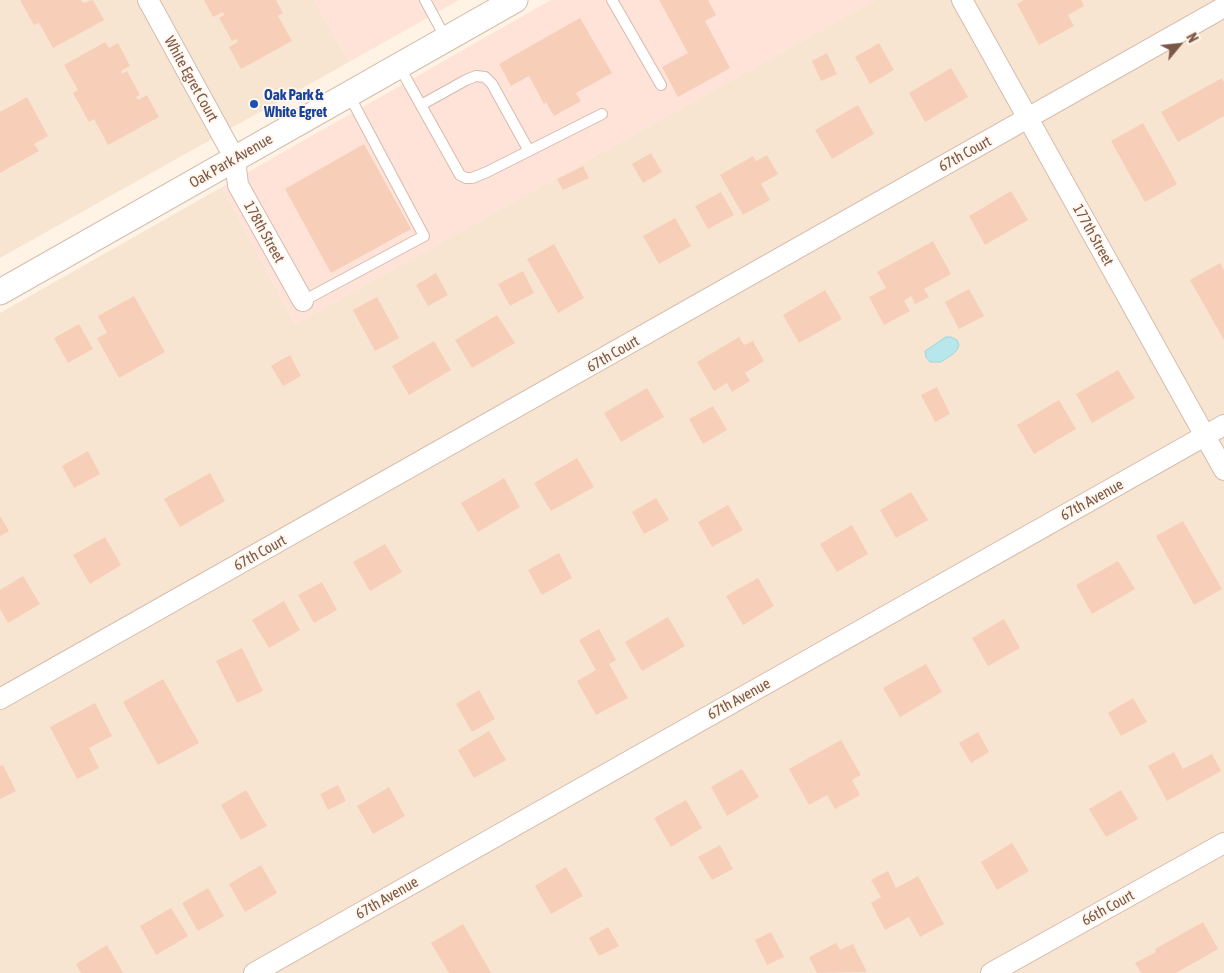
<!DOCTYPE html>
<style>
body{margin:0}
#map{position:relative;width:1224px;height:973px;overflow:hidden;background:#fff3e5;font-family:"Asap Condensed",sans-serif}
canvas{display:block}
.north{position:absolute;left:1154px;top:20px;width:50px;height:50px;-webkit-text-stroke:4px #fff7ed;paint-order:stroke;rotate:62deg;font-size:14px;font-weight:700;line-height:20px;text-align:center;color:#7b5747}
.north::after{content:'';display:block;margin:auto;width:18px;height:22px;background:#7b5747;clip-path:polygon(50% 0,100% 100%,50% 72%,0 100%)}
</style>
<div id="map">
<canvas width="1224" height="973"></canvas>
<div class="north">N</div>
</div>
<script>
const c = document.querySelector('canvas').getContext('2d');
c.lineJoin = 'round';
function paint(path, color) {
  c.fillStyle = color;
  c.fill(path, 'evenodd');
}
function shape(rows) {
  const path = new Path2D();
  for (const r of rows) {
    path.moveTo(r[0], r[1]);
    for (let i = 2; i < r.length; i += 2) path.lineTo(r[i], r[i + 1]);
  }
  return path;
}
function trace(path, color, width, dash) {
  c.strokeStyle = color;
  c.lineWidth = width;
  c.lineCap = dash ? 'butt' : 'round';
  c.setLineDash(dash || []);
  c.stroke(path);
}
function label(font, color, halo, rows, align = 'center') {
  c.font = font + ' "Asap Condensed",sans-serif';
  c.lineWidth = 4;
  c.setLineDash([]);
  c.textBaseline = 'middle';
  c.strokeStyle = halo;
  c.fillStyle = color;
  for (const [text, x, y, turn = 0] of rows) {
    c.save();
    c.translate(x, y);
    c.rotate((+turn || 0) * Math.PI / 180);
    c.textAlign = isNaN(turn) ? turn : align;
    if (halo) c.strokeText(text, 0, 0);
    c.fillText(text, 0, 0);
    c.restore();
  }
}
paint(shape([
 [0,0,314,0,349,62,0,258],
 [875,0,1224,0,1224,973,0,973,0,313,222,187,295,324]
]), '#f7e5d2');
paint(shape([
 [314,0,459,0,349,62],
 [551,0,875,0,295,324,222,187]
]), '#ffe2d8');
const water = shape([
 [946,337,951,337,957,340,959,345,957,350,953,354,941,362,930,362,926,357,925,351,946,337]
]);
paint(water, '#b7e6eb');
trace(water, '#9cd7de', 1);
paint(shape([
 [20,0,81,0,83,3,93,0,104,20,53,48,39,23,34,25],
 [204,0,276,0,283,13,278,16,292,41,241,69,229,47,238,42,236,39,232,41,219,18,224,15,223,12,213,17],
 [659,0,708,0,716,15,705,21,730,68,678,97,662,67,688,53],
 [1024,0,1081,0,1084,6,1068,15,1074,26,1039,45,1017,4],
 [580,18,612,73,576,93,581,101,554,116,546,102,544,104,529,76,511,86,499,64],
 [105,42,109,48,118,43,130,66,121,71,122,74,127,71,140,95,136,97,138,100,147,95,159,117,108,145,94,119,89,122,73,93,78,90,64,65],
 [879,43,894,70,870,84,855,57],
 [827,53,837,74,821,81,812,61],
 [951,68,968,97,925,122,909,93],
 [1222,78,1224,82,1224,116,1178,142,1161,112],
 [27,97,48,136,34,144,39,151,0,173,0,112],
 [858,105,874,134,832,159,815,130],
 [1143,123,1177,184,1145,202,1111,141],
 [364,144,411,229,331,273,285,189],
 [651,153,662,172,643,183,632,164],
 [767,155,778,174,761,184,770,200,743,215,720,175,753,156,756,161],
 [583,166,589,178,563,190,557,179],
 [1011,191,1028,220,985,245,969,216],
 [721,192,734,215,708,229,695,206],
 [675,218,691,246,659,264,643,236],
 [933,241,951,274,924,289,929,297,915,304,911,296,904,301,910,311,884,325,869,297,886,288,877,272],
 [554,244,584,298,558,313,527,259],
 [1220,263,1224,270,1224,340,1190,280],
 [523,271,534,293,510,306,498,284],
 [436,273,448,295,428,306,416,285],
 [969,289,984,316,959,329,945,302],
 [825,290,842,319,799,343,783,315],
 [134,296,165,352,119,378,97,338,107,333,98,316],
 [377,297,399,338,375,351,353,310],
 [497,315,515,343,472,368,455,340],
 [79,324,93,349,68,363,54,338],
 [739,337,744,345,753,341,764,361,745,373,750,381,732,392,727,383,714,391,697,362],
 [434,341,451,370,409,395,392,366],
 [290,355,301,376,283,386,271,366],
 [1118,370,1135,398,1092,423,1076,394],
 [937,387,950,414,935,422,921,395],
 [647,388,664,417,621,442,604,413],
 [1059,400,1076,429,1034,454,1017,425],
 [713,406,727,430,703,444,689,419],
 [88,451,100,474,74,488,62,466],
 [577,458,594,487,551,511,534,483],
 [210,473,225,501,180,527,164,499],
 [504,478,520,507,478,532,461,503],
 [911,492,928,520,896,538,880,510],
 [656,498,669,520,644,534,632,512],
 [728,505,743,530,712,547,698,522],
 [0,516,9,531,0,536],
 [1183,521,1222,589,1194,605,1156,536],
 [852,525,868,554,837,572,820,544],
 [105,537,121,565,90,584,73,555],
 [385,544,402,572,370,591,353,562],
 [559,553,572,578,542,595,528,570],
 [1118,561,1135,589,1092,614,1076,585],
 [23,576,40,604,8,623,0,609,0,590],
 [758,578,774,606,743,625,726,596],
 [322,582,337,610,314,623,298,595],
 [284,601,300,630,269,648,252,620],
 [668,617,685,646,642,671,625,642],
 [1004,619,1020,648,988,666,972,638],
 [599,629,616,660,609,664,628,698,596,715,577,681,596,670,579,640],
 [242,648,263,691,237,703,216,661],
 [926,664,942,692,900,717,883,688],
 [163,679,199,743,158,765,123,702],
 [479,690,495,719,472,732,456,704],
 [1133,698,1147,722,1121,736,1108,713],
 [95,703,112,736,89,748,99,768,77,779,50,727],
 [489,731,506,760,474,778,458,750],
 [978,732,989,752,971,763,959,743],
 [841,740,861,775,852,780,860,795,835,809,827,795,809,805,789,769],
 [1174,752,1183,769,1212,754,1221,771,1167,801,1148,766],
 [3,765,16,791,0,799,0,766],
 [742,769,759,797,727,816,711,787],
 [338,785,346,801,328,810,320,794],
 [389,787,405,816,373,834,357,806],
 [246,790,267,826,241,840,221,805],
 [1121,790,1138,819,1106,837,1089,809],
 [686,800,702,828,671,847,654,818],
 [1012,843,1029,871,997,890,981,862],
 [720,845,733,869,712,880,698,857],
 [261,865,277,893,245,912,229,884],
 [566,867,583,896,551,914,535,886],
 [888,871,896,888,918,876,944,924,920,937,909,917,885,930,871,903,881,897,871,880],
 [208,888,224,916,198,931,182,903],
 [171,908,188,936,156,955,140,926],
 [1203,922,1218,949,1176,973,1141,973,1135,963,1156,952,1155,949],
 [463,924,491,973,449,973,431,943],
 [608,927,619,946,599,956,589,938],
 [771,932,784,957,767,965,755,940],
 [836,943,840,950,853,944,867,972,817,973,809,957],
 [107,945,123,973,81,973,76,964]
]), '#f7cfb9');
const service = shape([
 [425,0,446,39],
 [612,0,661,85],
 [399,66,460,175,466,178,472,178,487,172,602,114],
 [421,105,466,80,476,76,485,77,492,84,529,151],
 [303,301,424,236,349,95]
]);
const minor = shape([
 [148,0,235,159,238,185,303,301],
 [962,0,1224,470],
 [0,699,1224,7],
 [254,973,1224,425],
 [991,973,1224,843]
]);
const tertiary = shape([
 [0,292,515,0]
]);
trace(service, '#d4bcac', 12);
trace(minor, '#d4bcac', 22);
trace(tertiary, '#d4bcac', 27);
trace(service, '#fff', 10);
trace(minor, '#fff', 20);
trace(tertiary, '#fff', 25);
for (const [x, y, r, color] of [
 [254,104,5,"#1a4fb4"]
]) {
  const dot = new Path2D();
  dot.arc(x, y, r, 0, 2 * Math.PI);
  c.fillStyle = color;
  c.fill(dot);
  trace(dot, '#fff7ed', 2);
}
label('15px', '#7b5747', '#fff7ed', [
 ["White Egret Court",191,79,61],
 ["67th Court",965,154,-29],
 ["Oak Park Avenue",231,161,-30],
 ["178th Street",264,232,61],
 ["177th Street",1093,235,61],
 ["67th Court",613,354,-30],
 ["67th Avenue",1092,500,-29],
 ["67th Court",260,553,-29],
 ["67th Avenue",739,699,-29],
 ["67th Avenue",387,898,-30],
 ["66th Court",1108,908,-29]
]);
label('bold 15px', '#164399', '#fff7ed', [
 ["Oak Park &",264,95],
 ["White Egret",264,112]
], 'left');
</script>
